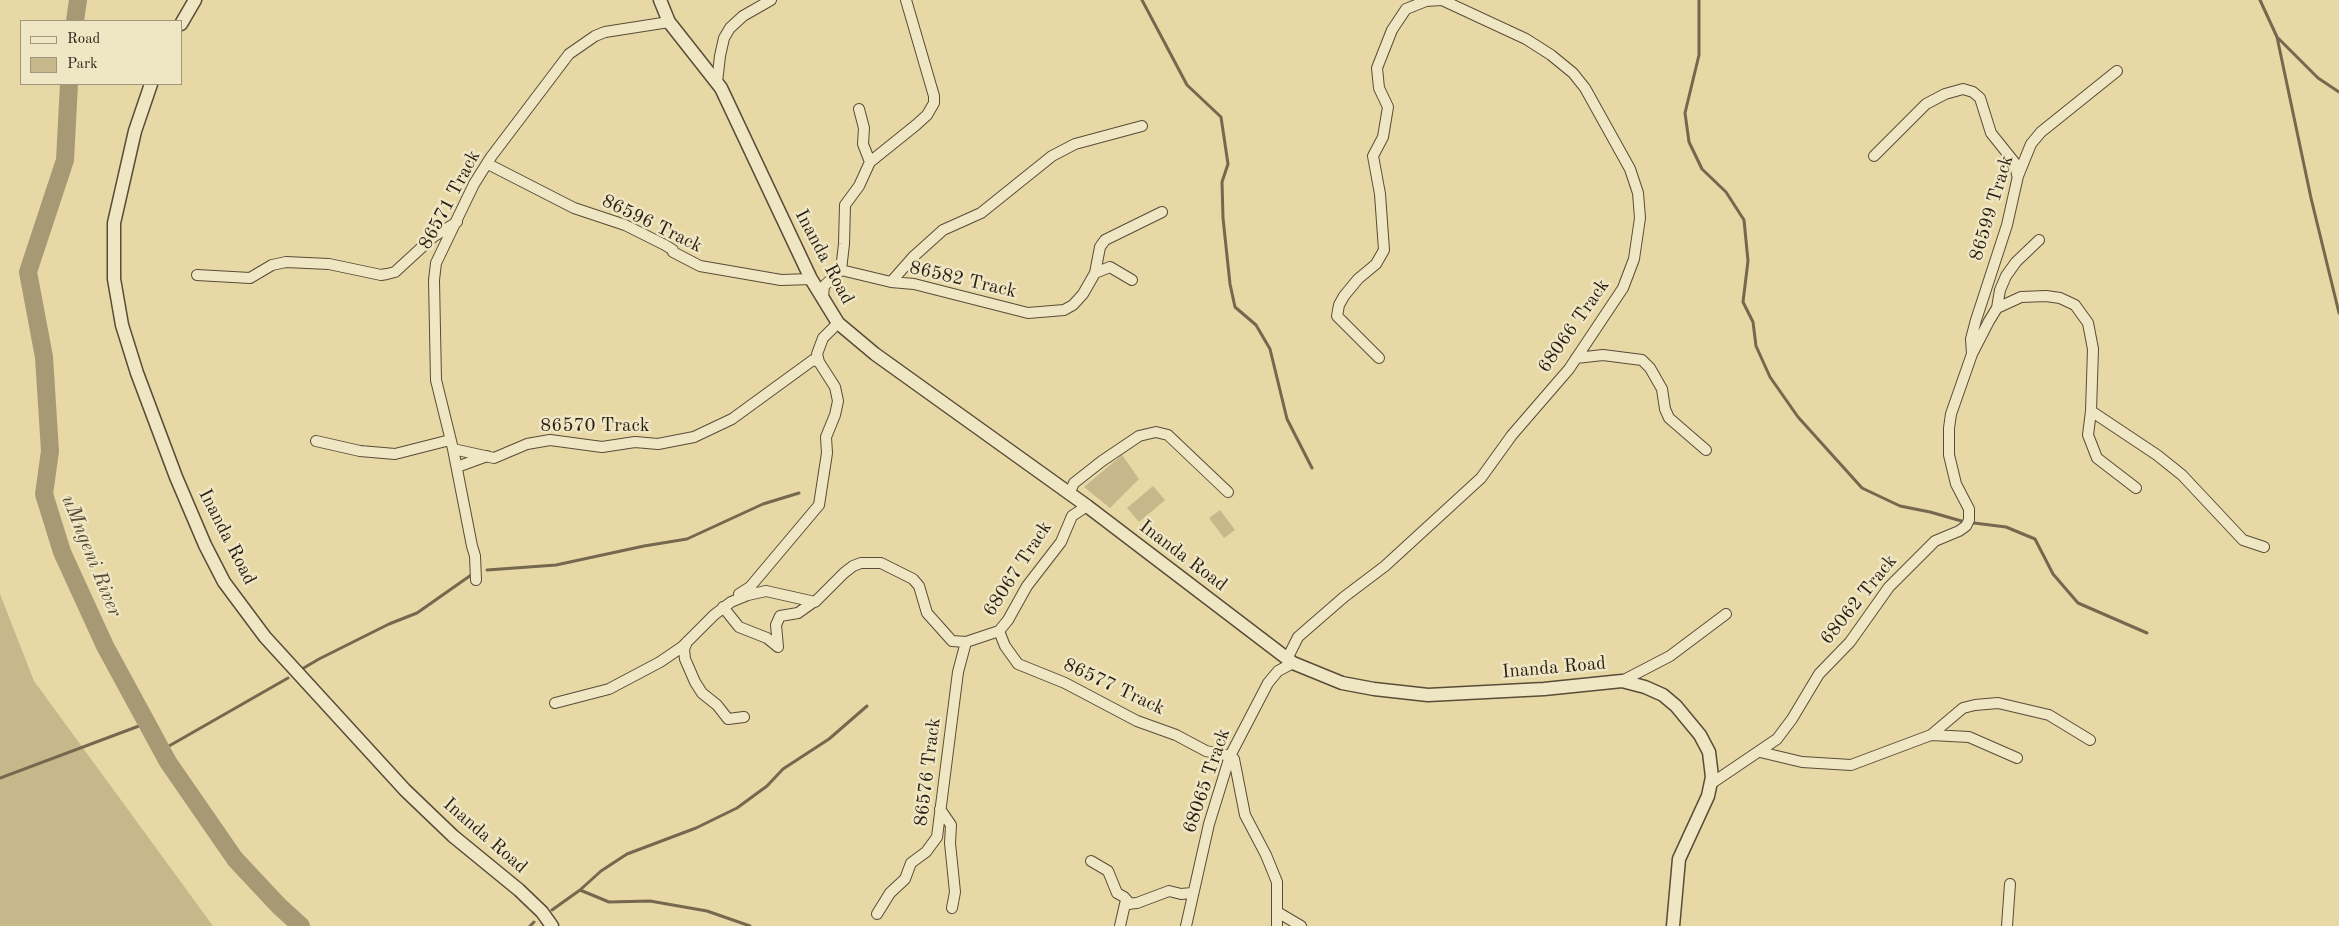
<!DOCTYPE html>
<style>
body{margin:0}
#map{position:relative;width:2339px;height:926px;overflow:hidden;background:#e7d8a5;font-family:"Old Standard TT",serif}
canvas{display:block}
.legend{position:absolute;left:20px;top:20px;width:162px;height:65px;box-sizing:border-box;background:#efe6c4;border:1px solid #a0967e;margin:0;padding:6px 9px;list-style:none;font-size:15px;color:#2a1e14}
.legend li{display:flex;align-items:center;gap:10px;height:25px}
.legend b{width:25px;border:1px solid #a0967e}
</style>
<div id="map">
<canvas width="2339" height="926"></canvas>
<ul class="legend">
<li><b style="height:6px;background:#efe6c4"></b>Road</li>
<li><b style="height:14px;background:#c7b88c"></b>Park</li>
</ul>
</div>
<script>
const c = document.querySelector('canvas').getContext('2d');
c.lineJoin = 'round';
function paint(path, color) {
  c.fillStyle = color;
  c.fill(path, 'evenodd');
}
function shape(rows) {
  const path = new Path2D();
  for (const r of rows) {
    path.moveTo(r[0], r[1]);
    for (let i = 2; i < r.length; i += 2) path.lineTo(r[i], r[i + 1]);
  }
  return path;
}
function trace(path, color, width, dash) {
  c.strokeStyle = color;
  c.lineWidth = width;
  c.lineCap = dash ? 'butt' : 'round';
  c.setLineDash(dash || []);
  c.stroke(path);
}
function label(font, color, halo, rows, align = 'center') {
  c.font = font + ' "Old Standard TT",serif';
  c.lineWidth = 5;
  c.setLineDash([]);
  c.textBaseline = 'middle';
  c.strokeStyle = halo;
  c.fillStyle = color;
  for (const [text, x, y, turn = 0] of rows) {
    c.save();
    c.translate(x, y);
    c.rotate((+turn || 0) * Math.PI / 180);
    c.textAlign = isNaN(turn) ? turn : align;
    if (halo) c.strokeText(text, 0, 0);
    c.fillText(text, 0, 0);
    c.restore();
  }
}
paint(shape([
 [1122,455,1139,479,1110,508,1084,487],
 [1153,486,1165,500,1139,522,1127,508],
 [1220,510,1235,530,1224,538,1209,518],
 [0,594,34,681,213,926,0,926]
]), '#c7b88c');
trace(shape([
 [1142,0,1187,85,1221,117,1228,164,1222,182,1223,218,1230,284,1235,307,1256,325,1270,349,1287,419,1312,468],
 [1699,0,1699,55,1685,113,1689,142,1702,169,1726,192,1744,220,1748,261,1743,302,1753,322,1756,346,1770,377,1798,417,1862,488,1900,506,1930,512,1965,522],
 [2260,0,2277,37,2318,78,2339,92],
 [2277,37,2311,198,2339,313],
 [1974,523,2006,527,2035,539,2053,574,2078,603,2147,633],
 [487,570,556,565,644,546,687,539,763,504,799,493],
 [302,669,319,659,389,624,417,613,474,573],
 [162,750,288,678],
 [0,778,147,723],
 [580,890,609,902,650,901,707,911,750,926],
 [552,910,580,890,601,871,627,854,696,828,737,808,767,786,783,769,829,739,867,706],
 [530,926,534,922]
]), '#75684e', 3);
trace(shape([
 [75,21,78,0],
 [69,84,65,160,28,272,44,357,50,451,44,494,62,552,105,646,168,762,235,859,279,906,301,926]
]), '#a79974', 18);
const minor = shape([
 [720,88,717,82,720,56,724,38,730,28,743,16,771,0],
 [859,109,864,128,863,144,870,162],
 [1874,156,1926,104,1945,94,1963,89,1973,92,1980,98,1991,133,2015,163,2017,175],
 [488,164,574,208,625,225,665,245,673,250,673,252,700,266,781,280,811,279],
 [841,270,891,282,913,257,943,230,981,213,1052,156,1075,144,1142,126],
 [1095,273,1110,267,1132,280],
 [197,275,250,278,272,265,286,262,329,264,381,275,387,274,395,272,433,237,457,222],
 [891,282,914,284,1028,313,1064,310,1073,305,1083,294,1095,273,1100,247,1105,240,1162,212],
 [823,297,824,286,841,270,844,244,845,205,859,186,870,162,916,125,927,115,934,103,934,96,906,0],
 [1997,308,2000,290,2006,276,2016,262,2039,240],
 [1972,354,1971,339,1976,320,2007,225,2018,176,2031,144,2041,132,2117,71],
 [1379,358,1337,316,1339,305,1344,296,1358,279,1376,264,1384,250,1380,194,1373,156,1383,137,1388,107,1379,88,1377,68,1392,30,1406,9,1426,1,1441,0],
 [1576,358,1603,355,1642,360,1650,368,1662,389,1665,409,1669,418,1706,450],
 [2091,411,2088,435,2097,458,2136,488],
 [316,441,360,451,395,454,450,440],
 [453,449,494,458,527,444,550,440,602,447,635,442,658,444,694,437,732,419,813,360,819,362,817,354,823,338,838,323],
 [457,467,487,456],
 [1069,494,1074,483,1102,461,1139,436,1156,432,1168,435,1228,492],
 [476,580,475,556,472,546,453,449,436,380,434,280,436,263,474,184,491,157,569,54,595,36,605,32,669,22],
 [739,594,750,587,819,505,827,453,826,437,835,415,838,401,835,387,819,362],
 [723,607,739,627,767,638,778,647,776,625,780,616,798,613,812,603],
 [999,631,1005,646,1018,664,1065,683,1137,721,1176,735,1206,751,1230,756,1234,759,1245,815,1266,855,1277,882,1277,926],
 [687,642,684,649,685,659,695,682,702,693,717,705,728,719,744,717],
 [1287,659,1298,637,1344,597,1385,566,1481,478,1512,435,1569,369,1623,288,1634,259,1640,218,1638,193,1630,169,1585,88,1573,73,1551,55,1526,39,1442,0],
 [1622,681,1670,656,1726,614],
 [555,703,609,689,660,662,682,647,714,615,731,602,748,595,766,591,815,602,844,573,853,566,861,563,881,563,913,579,919,586,927,613,952,641,966,642,999,631,1008,620,1027,586,1061,542,1072,516,1087,506],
 [1931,735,1969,737,2017,758],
 [1760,752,1802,762,1851,765,1931,735,1963,708,1975,705,1998,703,2049,715,2090,740],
 [1712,783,1777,739,1792,719,1819,674,1850,642,1889,587,1935,541,1959,531,1966,526,1969,520,1969,509,1956,484,1949,455,1949,428,1951,414,1972,354,1989,321,1997,308,2021,297,2046,296,2060,298,2075,305,2088,323,2093,349,2091,411,2157,455,2182,475,2243,540,2264,547],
 [940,809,951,825,950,843,955,892,952,908],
 [1091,861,1108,871,1117,893,1124,897,1130,904],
 [1279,913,1301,926],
 [877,914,890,893,905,879,911,863,926,852,937,837,958,672,966,642],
 [1120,926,1125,904,1137,903,1169,891,1181,894,1192,893],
 [1186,926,1209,824,1230,756,1268,683,1278,671,1293,663],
 [2007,926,2010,884]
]);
const tertiary = shape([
 [660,0,669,22,721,88,811,279,838,323,875,354,1087,506,1293,663,1342,683,1374,689,1428,695,1544,689,1622,681,1645,687,1663,695,1676,706,1700,735,1709,752,1712,777,1708,796,1679,859,1673,926],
 [181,24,195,0],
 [151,84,135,131,114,223,114,279,122,325,137,373,176,477,205,545,224,582,265,637,405,790,453,836,519,890,542,912,552,926]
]);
trace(minor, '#594c38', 12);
trace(tertiary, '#594c38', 15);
trace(minor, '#efe6c4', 10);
trace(tertiary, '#efe6c4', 12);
label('19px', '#2a1e14', '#efe6c4', [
 ["86571 Track",450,200,-62],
 ["86599 Track",1992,208,-73],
 ["86596 Track",652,224,26],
 ["Inanda Road",824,257,62],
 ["86582 Track",963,280,13],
 ["68066 Track",1574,326,-55],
 ["86570 Track",595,426],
 ["Inanda Road",227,537,63],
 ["Inanda Road",1183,556,37],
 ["68067 Track",1018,569,-57],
 ["68062 Track",1859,600,-51],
 ["Inanda Road",1554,668,-5],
 ["86577 Track",1114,687,25],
 ["86576 Track",928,772,-83],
 ["68065 Track",1207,781,-71],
 ["Inanda Road",485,836,41]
]);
label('italic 20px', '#564936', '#efe6c4', [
 ["uMngeni River",91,556,68]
]);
</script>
